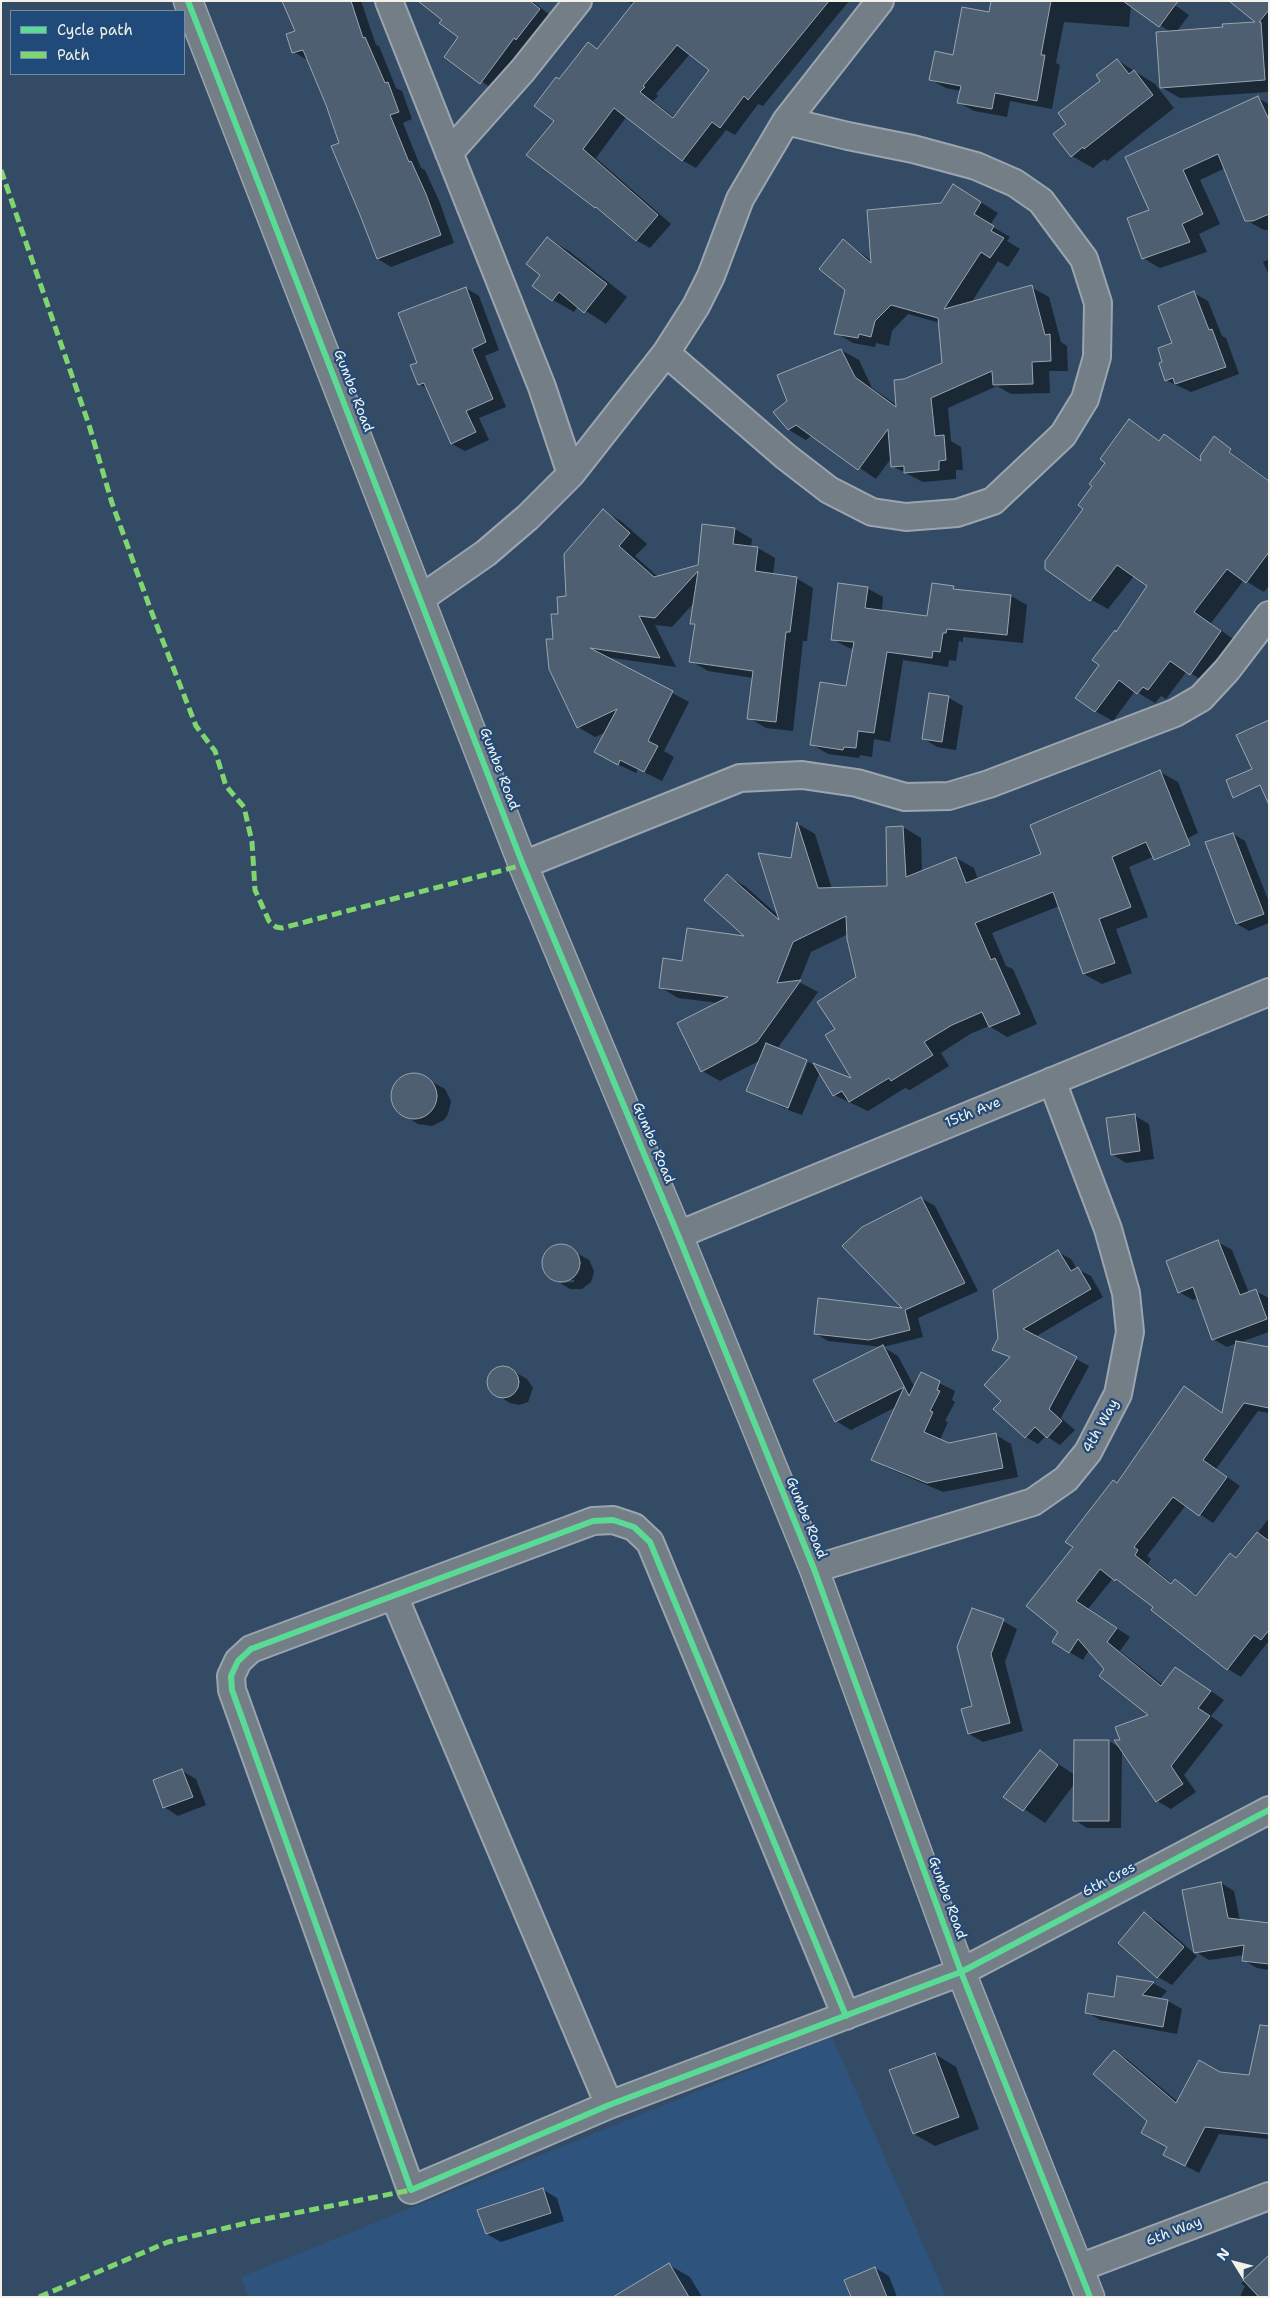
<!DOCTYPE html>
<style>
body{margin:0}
#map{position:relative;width:1270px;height:2298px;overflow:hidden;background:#344b65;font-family:"Shantell Sans",sans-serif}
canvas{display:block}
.frame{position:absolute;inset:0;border:2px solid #f4f1e8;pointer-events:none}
.legend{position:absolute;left:10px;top:10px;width:175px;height:65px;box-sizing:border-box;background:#1f4a7a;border:1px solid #748da6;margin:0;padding:6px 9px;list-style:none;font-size:15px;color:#f4f1e8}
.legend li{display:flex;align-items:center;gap:10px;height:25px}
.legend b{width:25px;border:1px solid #748da6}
.north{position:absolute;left:1210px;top:2238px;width:50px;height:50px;-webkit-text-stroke:4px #1f4a7a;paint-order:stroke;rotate:306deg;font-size:14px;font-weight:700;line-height:20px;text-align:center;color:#f4f1e8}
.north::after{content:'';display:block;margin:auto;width:18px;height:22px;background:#f4f1e8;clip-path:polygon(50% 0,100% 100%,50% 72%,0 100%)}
</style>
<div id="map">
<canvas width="1270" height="2298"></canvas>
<div class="frame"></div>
<ul class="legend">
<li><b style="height:6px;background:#5adb95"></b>Cycle path</li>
<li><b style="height:6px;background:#7fd670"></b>Path</li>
</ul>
<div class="north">N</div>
</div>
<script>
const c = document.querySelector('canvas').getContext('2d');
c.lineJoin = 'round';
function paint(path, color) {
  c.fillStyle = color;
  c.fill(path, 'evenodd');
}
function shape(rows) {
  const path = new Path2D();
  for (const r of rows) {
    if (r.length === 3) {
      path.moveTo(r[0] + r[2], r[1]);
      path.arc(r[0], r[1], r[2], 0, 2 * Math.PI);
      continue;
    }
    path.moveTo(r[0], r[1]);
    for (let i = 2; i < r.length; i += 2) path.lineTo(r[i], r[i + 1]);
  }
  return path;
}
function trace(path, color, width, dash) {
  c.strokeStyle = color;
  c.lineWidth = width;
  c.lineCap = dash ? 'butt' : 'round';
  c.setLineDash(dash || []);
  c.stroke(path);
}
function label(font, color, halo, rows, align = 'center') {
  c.font = font + ' "Shantell Sans",sans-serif';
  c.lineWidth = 4.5;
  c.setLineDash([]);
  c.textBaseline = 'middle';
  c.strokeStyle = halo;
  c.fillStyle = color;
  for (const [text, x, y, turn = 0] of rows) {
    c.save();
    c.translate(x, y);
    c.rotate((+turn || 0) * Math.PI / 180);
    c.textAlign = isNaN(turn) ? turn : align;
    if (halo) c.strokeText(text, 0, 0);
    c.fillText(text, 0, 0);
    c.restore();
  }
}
paint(shape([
 [832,2037,946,2297,248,2297,241,2277]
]), '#2e547d');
paint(shape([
 [284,1,361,1,376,45,379,46,396,88,402,91,412,119,403,123,421,168,425,170,440,203,454,243,391,267,378,259,327,105,307,60,294,52,297,32],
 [420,1,532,1,555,19,497,92,445,56,459,37,443,19],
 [628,1,849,1,763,106,758,104,735,135,726,130,696,168,682,160,627,116,596,158,671,224,650,248,636,240,605,213,596,207,555,120,559,80,588,43,598,49,633,5],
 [690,54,711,70,675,118,653,101,658,96,656,94],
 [992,1,1169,1,1189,15,1177,31,1224,28,1258,23,1269,1,1269,92,1180,98,1161,87,1170,32,1131,5,1129,27,1064,22,1056,63,1060,65,1052,109,1010,101,1007,117,974,111,959,103,961,91,946,88,931,80,990,14],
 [1117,60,1155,84,1174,108,1107,161,1104,159,1093,168,1072,156,1067,124],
 [1258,98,1269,104,1269,230,1264,230,1246,220,1225,168,1200,180,1220,224,1199,234,1207,252,1160,268,1143,258,1151,211,1127,158],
 [971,196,998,213,990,225,1010,237,1007,241,1020,249,1008,267,998,261,971,303,1031,287,1049,297,1061,342,1067,346,1068,371,1049,371,1050,393,1011,394,997,386,948,408,951,441,961,447,963,470,956,470,956,479,923,482,892,466,892,457,876,479,812,435,806,440,789,430,775,412,841,350,859,360,872,388,898,406,904,380,943,364,940,323,908,314,892,331,889,346,876,343,875,347,853,343,836,333,846,290,844,241,872,261,942,204],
 [548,239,569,251,627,297,606,324,578,306,574,312,553,300,542,275],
 [1269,259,1269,275,1263,262],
 [466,288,479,296,499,350,485,356,506,407,479,418,489,440,465,451,452,444,428,389,419,384,418,364],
 [1194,293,1208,301,1222,336,1226,338,1239,374,1191,392,1166,380,1164,362,1174,344],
 [1130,421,1160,441,1164,435,1202,460,1229,451,1269,480,1269,586,1264,592,1244,580,1211,623,1237,642,1208,684,1187,671,1166,699,1161,696,1155,703,1135,691,1113,721,1095,711,1117,633,1149,586,1134,576,1108,609,1090,599,1085,509,1094,486],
 [603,511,621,521,647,544,635,556,658,577,699,566,735,529,752,539,751,547,758,548,775,558,773,575,796,578,813,588,807,641,803,641,793,731,766,728,749,718,753,678,708,671,691,661,696,626,691,623,694,603,672,627,655,625,676,667,605,657,689,702,664,751,674,757,662,781,638,769,636,773,613,762,607,732,595,737,578,727,555,640,559,615],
 [867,588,883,597,882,611,928,617,953,588,960,591,1011,596,1027,605,1023,643,963,637,963,642,959,641,956,661,949,660,948,667,903,660,890,742,874,739,872,757,860,755,859,758,828,754,811,744,847,687,854,649,849,648,832,639],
 [930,695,949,698,963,706,956,750,937,747,923,738],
 [1160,772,1178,782,1198,833,1175,845,1176,847,1129,867,1148,917,1116,929,1132,973,1102,984,1084,974,1059,906,992,933,1006,966,1013,969,1037,1024,1007,1037,989,1026,970,1034,941,1053,949,1066,910,1090,905,1088,868,1111,834,1095,820,1072,802,1115,788,1110,808,1062,854,1081,836,1029,857,977,848,934,811,952,799,982,818,992,777,1049,806,1061,786,1109,748,1090,761,1060,720,1081,702,1071,719,1003,678,998,660,987,683,962,748,938,727,876,745,886,779,916,798,824,815,834,832,889,888,887,903,827,921,838,922,871,956,858,974,868,978,880,1042,854],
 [1233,834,1245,841,1269,902,1269,923,1249,931,1237,924,1207,844],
 [418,1074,445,1089,451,1101,448,1114,444,1120,432,1126,418,1124,404,1115,394,1105,393,1091,395,1085,405,1076],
 [1135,1116,1149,1124,1154,1159,1126,1163,1112,1154],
 [921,1198,935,1206,978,1291,918,1318,923,1337,883,1347,898,1356,915,1388,921,1374,955,1391,952,1400,955,1402,945,1421,948,1422,940,1440,949,1444,996,1435,1011,1444,1018,1477,943,1492,888,1468,872,1459,896,1407,851,1430,836,1421,882,1347,828,1341,815,1333,906,1309],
 [1218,1242,1232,1250,1249,1293,1255,1291,1269,1298,1269,1332,1238,1343,1269,1349,1269,1413,1258,1411,1216,1469,1240,1486,1213,1523,1186,1505,1147,1556,1151,1559,1148,1564,1173,1584,1175,1581,1198,1596,1238,1559,1269,1518,1269,1643,1267,1643,1241,1677,1228,1669,1155,1606,1113,1578,1088,1609,1130,1637,1120,1651,1163,1685,1189,1676,1224,1700,1211,1716,1223,1725,1184,1775,1196,1792,1171,1809,1157,1801,1122,1750,1121,1828,1087,1828,1075,1820,1075,1783,1045,1823,1005,1796,1040,1752,1075,1775,1075,1741,1109,1741,1120,1748,1122,1741,1150,1715,1089,1650,1083,1660,1069,1652,1060,1632,1074,1547,1184,1387,1223,1414,1237,1343,1227,1347,1213,1339,1198,1298,1193,1300,1179,1292],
 [564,1246,589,1260,594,1271,593,1276,591,1282,582,1289,570,1289,560,1283,574,1282,574,1280,558,1280,558,1282,546,1274,543,1262,544,1257,552,1248],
 [1058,1252,1071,1259,1077,1269,1091,1276,1103,1297,1035,1337,1089,1366,1061,1418,1075,1430,1060,1445,1046,1436,1038,1444,1026,1437,1002,1401,1011,1358,994,1349],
 [499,1369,513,1371,527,1379,533,1388,528,1402,519,1405,510,1403,495,1394,489,1382,492,1374],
 [1003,1621,1017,1629,1005,1662,1023,1731,983,1742,969,1734,974,1707,959,1647],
 [182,1771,196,1779,206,1805,178,1816,164,1807],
 [1221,1883,1234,1891,1240,1921,1269,1924,1269,1970,1257,1968,1243,1960,1244,1955,1209,1960,1196,1952],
 [1145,1914,1159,1922,1197,1956,1172,1985,1158,1977,1120,1943],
 [1118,1977,1153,1983,1167,1991,1159,2000,1168,2001,1182,2009,1177,2034,1100,2020,1086,2012,1115,1999],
 [1269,2037,1269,2139,1219,2134,1199,2173,1165,2155,1169,2147,1149,2121,1114,2051,1127,2059,1178,2102,1220,2073,1250,2076],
 [935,2054,956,2067,979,2129,935,2146,914,2134],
 [542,2189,557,2198,564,2221,501,2242,487,2234],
 [1269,2257,1263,2297,1240,2297,1245,2286,1241,2284],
 [669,2265,690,2277,702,2297,615,2297],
 [875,2268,889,2276,897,2297,853,2297]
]), '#0007');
const building = shape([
 [282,1,351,1,363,38,365,37,385,83,388,82,399,112,390,115,409,162,411,161,426,194,441,235,377,259,360,215,331,146,339,143,326,105,303,50,292,53,286,34,295,31,282,1],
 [418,1,530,1,540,9,516,40,514,38,480,84,444,57,458,37,439,23,442,20,418,1],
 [635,1,829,1,748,100,744,96,720,128,712,122,682,161,614,108,583,149,658,215,636,241,596,207,595,208,526,155,554,121,534,106,556,77,559,79,588,42,597,49,635,1],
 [677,45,709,70,673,118,640,92,645,87,643,86,677,45],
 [991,1,1051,1,1041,55,1045,55,1037,101,995,93,992,109,957,103,961,86,929,80,935,51,953,55,962,7,989,12,991,1],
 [1123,1,1178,1,1159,27,1123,1],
 [1229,1,1269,1,1269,10,1259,22,1261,22,1265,80,1160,88,1156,32,1223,27,1222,24,1255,22,1229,1],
 [1117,59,1129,74,1134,70,1153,95,1084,149,1083,147,1071,157,1053,134,1066,124,1058,113,1100,81,1096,75,1117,59],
 [1258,96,1269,120,1269,214,1253,221,1245,221,1218,154,1183,170,1203,214,1182,224,1190,242,1142,259,1127,218,1149,210,1125,157,1258,96],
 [953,184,981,202,974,214,994,226,991,231,1004,238,990,258,981,252,944,309,1032,285,1045,335,1050,334,1051,361,1032,362,1033,384,993,385,992,371,931,398,935,436,944,435,946,460,939,461,939,470,904,473,904,466,891,467,888,429,858,470,796,425,788,430,773,412,787,401,777,375,841,349,855,377,896,407,894,380,904,379,942,363,938,318,891,305,875,321,871,337,859,334,858,338,834,334,845,290,819,269,843,239,871,263,867,210,941,203,953,184],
 [547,237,607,284,584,313,559,292,552,301,532,286,540,275,526,264,547,237],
 [466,287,486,342,472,349,493,399,466,411,476,432,451,444,424,383,418,385,410,365,417,363,398,313,466,287],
 [1194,291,1209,330,1212,329,1226,367,1175,384,1173,378,1165,381,1159,363,1162,362,1158,348,1172,343,1158,306,1194,291],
 [1129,419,1159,441,1164,434,1201,461,1200,456,1214,436,1231,449,1229,452,1269,481,1269,552,1246,583,1227,569,1194,612,1221,631,1190,675,1170,661,1148,690,1143,687,1137,694,1119,680,1095,712,1075,698,1099,665,1092,660,1115,630,1116,632,1147,586,1117,565,1090,601,1045,569,1045,561,1083,509,1078,505,1092,486,1089,484,1105,463,1100,459,1129,419],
 [603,509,630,533,619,546,654,577,698,565,702,524,735,528,733,544,758,547,755,571,797,577,790,632,786,632,776,722,747,719,753,671,689,662,695,624,690,624,698,571,655,618,639,616,660,658,590,648,673,691,648,741,658,746,644,772,620,760,618,765,594,752,617,709,577,728,549,669,546,639,553,639,551,614,558,614,557,597,566,596,564,554,603,509],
 [838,583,868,587,865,608,927,616,932,583,954,586,953,589,1011,595,1007,635,947,629,946,633,943,633,940,652,933,651,932,658,887,652,874,733,858,731,856,748,844,747,843,750,810,745,820,682,846,686,854,642,831,640,838,583],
 [929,693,949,696,942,742,922,739,929,693],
 [1269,720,1269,805,1260,785,1233,798,1226,780,1252,769,1236,735,1269,720],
 [1160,770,1190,845,1154,860,1146,842,1112,857,1131,907,1099,919,1115,963,1083,974,1053,892,975,923,991,960,995,958,1020,1014,989,1027,982,1012,952,1025,924,1042,933,1055,891,1081,889,1078,849,1102,842,1091,833,1096,813,1063,851,1078,825,1035,835,1029,817,1002,856,977,847,939,846,916,793,942,777,983,801,980,757,1042,701,1072,677,1023,728,997,659,988,663,958,682,961,687,928,744,936,704,900,727,874,779,920,758,853,791,858,797,822,818,888,887,886,886,827,903,826,906,877,956,857,966,883,1041,854,1030,825,1160,770],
 [1233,833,1264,914,1236,924,1205,842,1233,833],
 [766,1043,807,1060,788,1108,746,1091,766,1043],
 [414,1096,23],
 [1135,1114,1140,1151,1111,1155,1106,1118,1135,1114],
 [921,1197,965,1283,905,1310,910,1330,869,1340,814,1334,818,1298,902,1308,842,1246,862,1227,921,1197],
 [1218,1240,1240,1295,1256,1289,1267,1319,1212,1340,1193,1287,1178,1293,1166,1261,1218,1240],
 [561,1263,19],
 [1058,1250,1071,1271,1078,1267,1091,1289,1023,1329,1077,1357,1049,1409,1062,1421,1047,1438,1035,1427,1025,1438,993,1409,1001,1401,984,1385,1010,1357,992,1350,998,1338,993,1290,1058,1250],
 [1236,1341,1269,1347,1269,1408,1244,1403,1203,1460,1227,1477,1199,1516,1173,1497,1134,1547,1138,1550,1135,1555,1171,1584,1175,1579,1196,1596,1230,1553,1236,1558,1257,1532,1269,1541,1269,1630,1261,1640,1254,1635,1227,1670,1151,1610,1153,1607,1116,1579,1115,1581,1100,1569,1076,1601,1117,1628,1107,1642,1161,1686,1175,1667,1211,1691,1198,1708,1210,1716,1171,1766,1183,1784,1156,1802,1114,1740,1120,1740,1115,1727,1148,1715,1099,1676,1104,1669,1078,1639,1069,1653,1052,1642,1058,1632,1026,1606,1073,1547,1065,1542,1113,1480,1117,1483,1184,1386,1222,1413,1236,1341],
 [883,1345,909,1396,921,1372,940,1381,937,1390,940,1391,930,1411,933,1412,924,1432,949,1443,996,1433,1003,1468,927,1483,871,1460,904,1387,835,1422,813,1380,883,1345],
 [503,1382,16],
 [972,1608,1004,1619,991,1654,1010,1723,968,1734,961,1709,972,1706,957,1647,972,1608],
 [1074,1740,1109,1740,1109,1821,1073,1821,1074,1740],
 [1040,1750,1058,1765,1023,1811,1003,1797,1040,1750],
 [182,1769,193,1797,163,1808,153,1780,182,1769],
 [1221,1882,1228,1918,1269,1923,1269,1964,1242,1961,1244,1945,1194,1953,1182,1890,1221,1882],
 [1144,1912,1184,1947,1157,1978,1118,1943,1144,1912],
 [1117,1976,1154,1982,1142,1995,1168,2000,1163,2027,1085,2013,1088,1993,1114,1997,1117,1976],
 [1260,2025,1269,2026,1269,2134,1205,2127,1185,2166,1163,2155,1167,2147,1141,2133,1147,2121,1093,2074,1114,2050,1176,2103,1199,2060,1220,2072,1249,2075,1260,2025],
 [935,2053,959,2117,913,2134,889,2070,935,2053],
 [543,2188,551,2213,486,2234,477,2210,543,2188],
 [1269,2255,1269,2297,1259,2297,1243,2280,1269,2255],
 [669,2263,689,2297,613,2297,669,2263],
 [875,2267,887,2297,851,2297,844,2280,875,2267]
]);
paint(building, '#4e5f72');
trace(building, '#9ba5af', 1);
const street = shape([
 [389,1,542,387,571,474],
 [449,153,523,70,578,1],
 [666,353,785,456,829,490,872,512,906,517,957,513,993,501,1063,435,1085,399,1097,357,1098,303,1084,259,1041,201,1015,183,976,166,913,149,848,136,786,121],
 [420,599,486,553,528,517,571,474,666,353,696,306,711,276,740,199,786,121,880,1],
 [523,865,740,778,802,775,857,783,905,797,949,796,989,784,1175,713,1201,698,1227,670,1269,615],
 [678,1235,1269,992],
 [814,1569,1033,1502,1066,1479,1088,1452,1118,1394,1130,1332,1126,1293,1108,1229,1052,1081],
 [394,1596,609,2105],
 [846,2016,650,1542,634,1527,613,1520,593,1521,251,1649,238,1661,231,1676,232,1690,411,2190,609,2105,961,1972,1269,1810],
 [1079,2268,1269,2196]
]);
const secondary = shape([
 [188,1,523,865,678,1235,814,1569,961,1972,1090,2297]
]);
trace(street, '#9ba5af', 30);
trace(secondary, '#9ba5af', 31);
trace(street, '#737e87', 26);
trace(secondary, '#737e87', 28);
trace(shape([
 [1,170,89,425,112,503,150,608,196,726,215,751,226,786,244,807,252,842,255,890,269,921,276,927,282,928,523,865],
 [39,2297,168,2242,255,2221,411,2190]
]), '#7fd670', 5, [10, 5]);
trace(shape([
 [188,1,523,865,678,1235,814,1569,961,1972,1090,2297],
 [846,2016,650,1542,634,1527,613,1520,593,1521,251,1649,238,1661,231,1676,232,1690,411,2190,609,2105,961,1972,1269,1810]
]), '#5adb95', 6);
label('14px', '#f4f1e8', '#1f4a7a', [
 ["Gumbe Road",353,391,69],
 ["Gumbe Road",499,769,69],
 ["15th Ave",973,1113,-22],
 ["Gumbe Road",653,1143,67],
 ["4th Way",1101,1426,-61],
 ["Gumbe Road",806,1518,68],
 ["6th Cres",1109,1880,-28],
 ["Gumbe Road",947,1898,70],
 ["6th Way",1174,2232,-21]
]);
</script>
